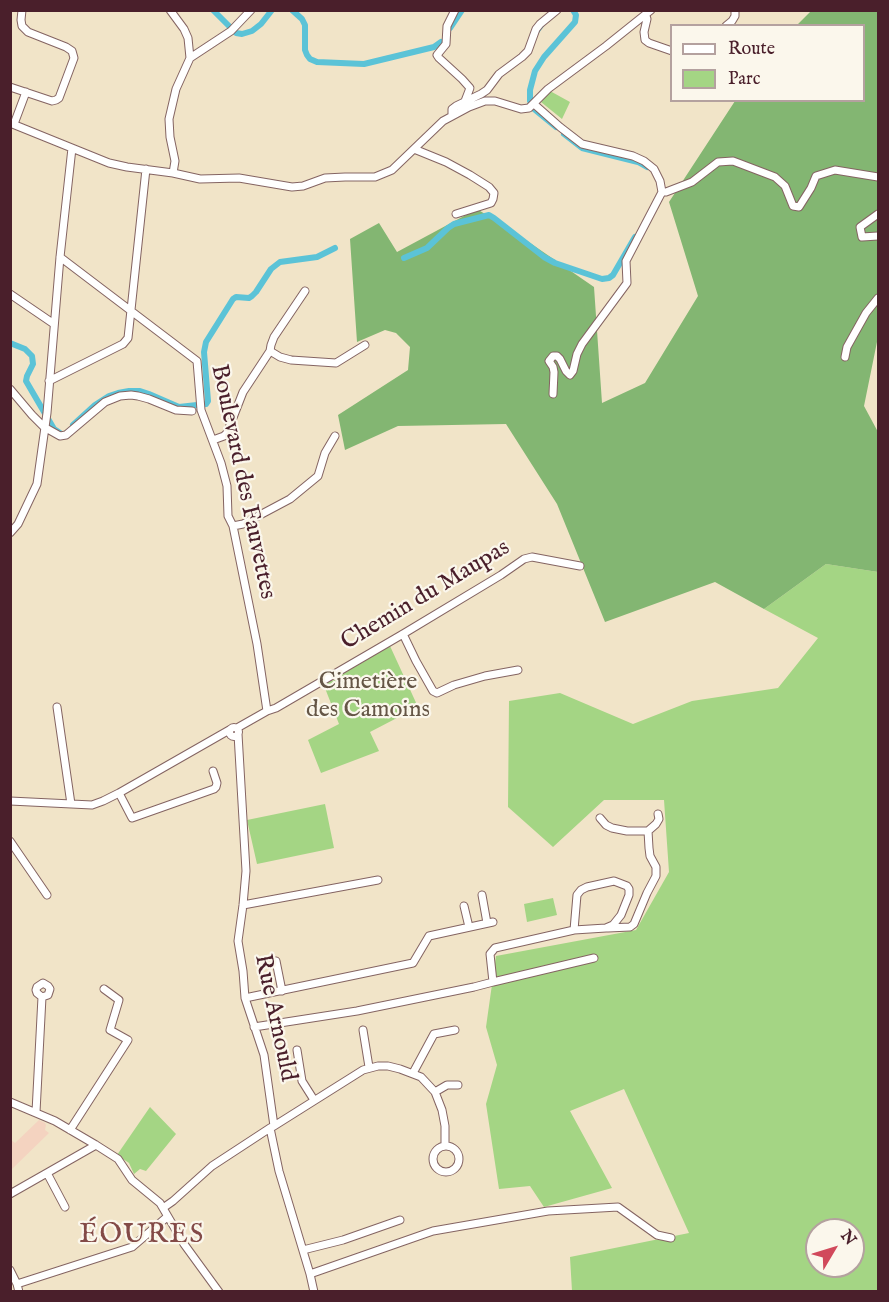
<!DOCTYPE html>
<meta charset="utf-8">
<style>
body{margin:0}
#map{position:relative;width:889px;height:1302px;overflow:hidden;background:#f1e4c8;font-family:"IM FELL English",serif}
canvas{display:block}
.frame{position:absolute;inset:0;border:12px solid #4a1f2b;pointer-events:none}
.legend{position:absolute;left:670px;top:24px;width:195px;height:78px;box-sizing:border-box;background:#fbf7ec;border:2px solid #b4a19f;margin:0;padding:8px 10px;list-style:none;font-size:18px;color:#4a1f2b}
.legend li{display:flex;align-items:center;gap:12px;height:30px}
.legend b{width:30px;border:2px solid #b4a19f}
.north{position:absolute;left:805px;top:1218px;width:60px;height:60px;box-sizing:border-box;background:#fbf7ec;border:2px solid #b4a19f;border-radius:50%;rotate:52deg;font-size:16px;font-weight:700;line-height:24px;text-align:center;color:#4a1f2b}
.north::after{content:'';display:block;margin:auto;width:21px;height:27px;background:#d1495b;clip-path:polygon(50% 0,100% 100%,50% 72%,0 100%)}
</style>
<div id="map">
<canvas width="889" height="1302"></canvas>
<div class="frame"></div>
<ul class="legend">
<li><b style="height:8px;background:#fff"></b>Route</li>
<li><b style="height:16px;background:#a4d584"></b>Parc</li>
</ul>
<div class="north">N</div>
</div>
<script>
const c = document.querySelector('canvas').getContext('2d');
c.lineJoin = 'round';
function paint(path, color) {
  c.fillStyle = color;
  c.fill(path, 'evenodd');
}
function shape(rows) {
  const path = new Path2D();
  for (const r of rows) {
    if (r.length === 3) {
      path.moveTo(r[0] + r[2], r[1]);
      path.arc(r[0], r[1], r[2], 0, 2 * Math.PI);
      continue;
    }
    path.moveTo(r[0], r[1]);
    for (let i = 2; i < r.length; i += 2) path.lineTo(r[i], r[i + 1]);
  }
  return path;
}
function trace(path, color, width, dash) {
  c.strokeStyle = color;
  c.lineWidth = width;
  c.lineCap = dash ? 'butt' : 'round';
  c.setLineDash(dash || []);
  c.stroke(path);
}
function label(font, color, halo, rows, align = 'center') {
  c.font = font + ' "IM FELL English",serif';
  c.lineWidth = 4.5;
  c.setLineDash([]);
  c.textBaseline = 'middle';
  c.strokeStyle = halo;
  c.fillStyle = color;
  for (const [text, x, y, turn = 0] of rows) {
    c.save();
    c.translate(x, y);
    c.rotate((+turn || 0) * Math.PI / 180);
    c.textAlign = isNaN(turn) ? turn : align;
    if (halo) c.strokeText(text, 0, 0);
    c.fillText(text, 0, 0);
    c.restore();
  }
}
paint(shape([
 [39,1120,45,1123,46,1125,45,1130,49,1133,11,1170,11,1140,15,1143]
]), '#f4d3c0');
paint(shape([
 [550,91,570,102,562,119,541,102],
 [826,564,878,572,878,1291,572,1291,570,1257,689,1233,624,1089,570,1111,612,1188,544,1207,530,1186,499,1189,486,1104,497,1065,486,1027,496,956,636,930,669,872,664,800,604,800,553,847,508,807,509,701,560,693,633,724,692,701,778,688,818,638,764,609],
 [817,1230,853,1230,853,1266,817,1266],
 [390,646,418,707,370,732,379,751,321,773,308,740,339,724,323,683,329,679,331,681,335,680,344,670,346,672],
 [325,804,334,848,257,864,247,820],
 [553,898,557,915,527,922,524,904],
 [150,1107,176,1134,146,1171,140,1169,134,1174,129,1163,117,1155]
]), '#a4d584');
paint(shape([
 [811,11,878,11,878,337,864,406,878,432,878,572,826,564,764,609,715,582,605,622,557,504,506,424,398,426,345,450,338,415,408,370,410,347,396,333,385,330,357,342,350,239,379,223,397,252,477,209,520,236,594,287,602,403,645,383,698,296,669,202,735,101,864,100,864,26,797,25]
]), '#83b672');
trace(shape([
 [538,33,544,25]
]), '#5bc3d7', 1.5);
trace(shape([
 [213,10,236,33,242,34,252,31,261,24,272,10],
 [292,10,302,19,305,25,305,50,307,55,310,59,317,62,364,64,434,47,441,42],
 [450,28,462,10],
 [556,127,534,109,530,101,530,90,535,71,544,57,575,22,576,15,573,10],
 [564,134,582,148,638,162,647,167],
 [404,258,427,248,448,228,454,224,489,215,494,218,544,257,555,263,602,279,609,278,613,275,635,237],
 [10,343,25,349,32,356,33,364,27,376,26,381,54,429,60,433],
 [73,425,95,405,109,396,118,393,129,391,140,391,149,394,179,407,206,404,208,401,204,352,206,342,233,299,236,297,249,298,252,296,256,292,271,269,280,262,317,257,335,248]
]), '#5bc3d7', 6);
const minor = shape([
 [170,10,184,29,188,38,190,58],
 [455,10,447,26,446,44,437,55,439,58,462,79,470,88,465,101],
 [646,16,647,19,644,32,645,40,649,43,672,51],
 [726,26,732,21,735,16,735,10],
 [10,87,52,101,56,100,59,98,74,58,72,51,66,47,28,32,22,26,21,20,22,10],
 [534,104,560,127,582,144,633,156,644,161,654,169,660,181,662,192,626,261,627,283,582,344,577,354,573,371,570,375,566,371,560,359,557,356,553,356,549,361,553,367,554,372,553,394],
 [452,115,452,109,456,106,481,94,487,90,499,74,522,57,528,51,536,29,540,24,557,10],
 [10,123,109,163,127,167,173,173,200,179,239,178,292,187,303,186,325,178,345,177,375,177,392,170,443,121,469,107,485,101,495,101,521,109,529,108,548,89,606,46,651,10],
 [14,124,26,92],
 [414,149,446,162,470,175,489,187,494,193,493,199,491,203,456,214],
 [173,173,175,161,170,137,169,119,176,89,190,58,231,31,251,10],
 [662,192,666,192,692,182,718,162,733,161,775,177,785,186,793,206,799,207,811,188,816,176,835,170,878,177],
 [878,214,860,227,862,237,878,236],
 [60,257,197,361,201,410,221,463,227,486,228,516,233,526,257,644,267,711,237,728],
 [10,294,54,324],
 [270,351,280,357,291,360,336,363,365,345],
 [845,357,847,347,866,313,878,298],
 [49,381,123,344,128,338,146,169],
 [10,389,32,415,44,427,60,436,66,435,105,402,120,396,131,395,138,396,149,399,176,410,192,411],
 [213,440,224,436,227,433,243,392,270,351,271,345,274,337,305,291],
 [233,526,243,524,290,499,318,476,325,453,335,436],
 [10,533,18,524,37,484,47,413,60,257,72,148],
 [403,634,416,661,433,691,437,693,454,685,485,676,518,670],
 [57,707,71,804],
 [267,711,276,708,403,634,501,575,524,559,532,557,580,566],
 [234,732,4.5],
 [238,734,246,871,243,905,238,941,243,971,245,998,264,1055,274,1126,270,1128,279,1171,310,1274,314,1292],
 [119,793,132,818,214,789,216,787,217,783,213,771],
 [10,801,92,805,103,801,119,793,231,729],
 [600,818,606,825,612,828,627,831,648,831],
 [10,841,47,895],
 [482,895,487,923],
 [243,905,378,880],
 [464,906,469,927],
 [608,928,630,927,634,924,647,893,656,876,656,867,650,856,649,848,648,831,656,824,659,819,658,814],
 [276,961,282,991],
 [493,982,594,958],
 [245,998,413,963,429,936,493,922],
 [254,1027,357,1011,474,987,493,982,490,954,495,948,574,930,606,928,613,925,621,915,629,895,629,889,627,886,614,881,587,887,581,890,577,895,574,930],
 [363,1030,369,1067],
 [297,1050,302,1081,314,1100],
 [413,1073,434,1034,455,1030],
 [435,1092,447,1085,458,1085],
 [10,1102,55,1121,96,1145,118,1159,132,1180,160,1203,184,1244,219,1292],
 [36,1112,42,997,37,993,36,990,37,987,43,983,48,986,50,989,48,995,42,997],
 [274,1126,363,1070,378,1066,388,1066,400,1069,421,1077,435,1092,442,1110,445,1126,445,1146],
 [70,1130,128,1040,110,1030,119,1000,104,989],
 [446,1159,13],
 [47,1173,65,1207],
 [10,1194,96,1145],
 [163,1208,173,1201,212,1166,270,1128],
 [303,1250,343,1240,400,1220],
 [10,1270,17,1284,19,1292],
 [310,1274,433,1231,548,1211,618,1207,657,1235,671,1238],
 [17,1284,132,1247,167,1217]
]);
trace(minor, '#846462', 9);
trace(minor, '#fff', 7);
label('24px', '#4a1f2b', '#fbf7ec', [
 ["Boulevard des Fauvettes",242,482,78],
 ["Chemin du Maupas",426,596,-31],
 ["Rue Arnould",274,1018,78]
]);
label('24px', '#655646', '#fbf7ec', [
 ["Cimetière",368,683],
 ["des Camoins",368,711]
]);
c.letterSpacing = '1.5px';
label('27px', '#834a47', '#fbf7ec', [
 ["ÉOURES",142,1236]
]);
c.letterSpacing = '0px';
</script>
